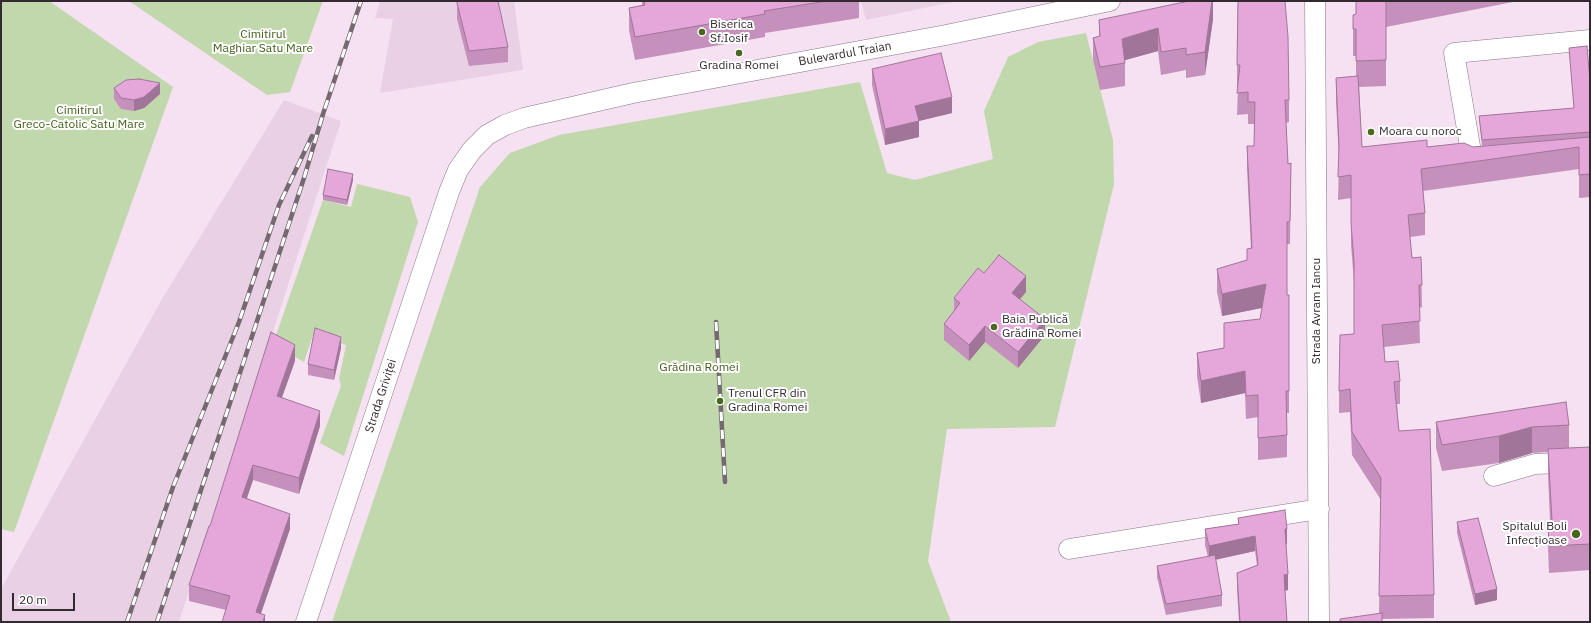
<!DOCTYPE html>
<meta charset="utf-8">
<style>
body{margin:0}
#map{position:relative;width:1591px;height:623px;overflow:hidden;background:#f5e1f1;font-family:"IBM Plex Sans",sans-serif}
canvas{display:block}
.frame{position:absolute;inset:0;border:2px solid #322a30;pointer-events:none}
.scale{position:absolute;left:12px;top:593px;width:63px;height:18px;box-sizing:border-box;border:2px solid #322a30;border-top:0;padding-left:5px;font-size:12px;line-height:14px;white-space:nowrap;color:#322a30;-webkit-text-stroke:3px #fff;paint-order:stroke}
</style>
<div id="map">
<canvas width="1591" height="623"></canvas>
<div class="frame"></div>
<div class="scale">20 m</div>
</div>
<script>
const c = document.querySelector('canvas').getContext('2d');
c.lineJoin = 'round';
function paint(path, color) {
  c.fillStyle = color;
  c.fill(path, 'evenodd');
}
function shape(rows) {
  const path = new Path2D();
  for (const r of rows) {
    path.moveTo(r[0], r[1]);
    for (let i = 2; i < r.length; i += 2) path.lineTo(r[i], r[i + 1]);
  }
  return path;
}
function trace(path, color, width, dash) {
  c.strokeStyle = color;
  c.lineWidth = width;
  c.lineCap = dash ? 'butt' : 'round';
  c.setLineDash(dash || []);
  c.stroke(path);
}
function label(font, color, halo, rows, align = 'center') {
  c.font = font + ' "IBM Plex Sans",sans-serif';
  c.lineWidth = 4;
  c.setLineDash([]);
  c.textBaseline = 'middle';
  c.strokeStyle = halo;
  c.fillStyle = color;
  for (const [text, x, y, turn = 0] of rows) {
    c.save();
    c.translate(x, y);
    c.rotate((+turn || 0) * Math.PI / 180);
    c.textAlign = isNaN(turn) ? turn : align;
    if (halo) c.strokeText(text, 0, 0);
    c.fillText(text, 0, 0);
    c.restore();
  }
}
paint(shape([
 [380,1,514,1,523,70,380,93,393,19,375,18],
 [861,1,958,1,866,20],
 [284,100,341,121,179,622,1,622,1,589,162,299]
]), '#e9d0e4');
paint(shape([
 [1,1,49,1,173,87,14,532,1,529],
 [129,1,323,1,290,92,267,95],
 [1086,33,1113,140,1114,184,1055,427,947,429,928,561,951,622,332,622,480,187,510,153,559,135,860,82,887,173,915,180,993,159,984,111,1008,57,1038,42],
 [357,184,410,197,418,222,344,456,320,443,341,386,339,379,346,345,313,335,304,362,273,344,323,200,351,207]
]), '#c1d7ac');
const minor = shape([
 [1315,1,1319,622],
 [1486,157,1472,158,1454,53,1590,40],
 [1494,476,1535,464,1590,462],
 [1069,549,1319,509],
 [306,622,449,192,458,170,472,150,487,135,505,125,524,118,633,93,946,35,1110,1]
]);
trace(minor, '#877684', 21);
trace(minor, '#fff', 20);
const rail = shape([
 [716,322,725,482],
 [127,622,173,487,239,322,279,205,312,136],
 [157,622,236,385,304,178,323,114,361,1]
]);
trace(rail, '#746871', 4.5);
trace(rail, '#fff', 3, [9]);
paint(shape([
 [457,1,508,47,508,62,469,66,457,19],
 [642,1,859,1,859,18,765,33,765,37,635,60,629,30,629,8,642,5],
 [1213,1,1213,19,1205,75,1186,78,1186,70,1161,75,1158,51,1125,60,1125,86,1100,90,1093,60,1093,38,1099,36,1099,20],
 [1238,1,1289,100,1289,122,1286,123,1288,164,1291,163,1290,244,1287,244,1287,295,1289,295,1289,413,1287,413,1287,457,1258,460,1258,417,1246,419,1245,393,1201,403,1197,376,1197,353,1224,348,1260,319,1262,308,1222,316,1217,292,1217,269,1247,260,1251,249,1247,168,1247,146,1254,146,1254,124,1248,124,1248,114,1237,115,1238,87,1237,87,1237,65],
 [1356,1,1518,1,1386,27,1386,86,1359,87,1362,147,1473,147,1522,143,1482,146,1479,116,1574,108,1569,48,1590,81,1590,197,1579,198,1579,169,1423,191,1425,213,1425,235,1410,237,1412,258,1421,257,1422,307,1419,308,1420,343,1384,347,1385,362,1400,381,1400,404,1397,404,1399,431,1434,595,1434,618,1382,619,1379,613,1381,500,1352,455,1350,412,1339,413,1339,391,1354,334,1354,282,1351,245,1351,198,1338,200,1339,160,1336,101,1336,78,1356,76,1356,56,1353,56,1353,15,1356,14],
 [872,69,952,113,918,121,919,137,885,145,872,85],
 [114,88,160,94,144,108,134,111,121,109,114,99],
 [353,180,347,205,323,200,323,195],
 [984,273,1026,292,1019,299,1045,335,1018,368,985,342,969,361,944,340,944,324,954,311,954,298],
 [341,348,334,380,308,375,308,364],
 [295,361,282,397,320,426,299,494,253,480,247,498,290,529,261,613,265,622,226,610,189,601,189,585],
 [1436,422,1569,425,1569,448,1590,447,1590,570,1549,573,1548,547,1548,521,1550,521,1548,475,1548,452,1532,453,1499,463,1442,471,1436,448],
 [1238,518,1287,544,1286,545,1288,590,1285,591,1287,622,1239,622,1237,589,1237,573,1257,565,1255,551,1215,560,1222,595,1222,606,1166,615,1157,577,1157,566,1208,557,1205,545,1205,529,1238,524],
 [1457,522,1497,600,1475,605,1457,533]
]), '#c590bb');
paint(shape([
 [1212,1,1213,1,1213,19,1205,75,1205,52],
 [1158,28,1158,51,1122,61,1122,39],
 [160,83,160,94,144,108,134,111,134,100],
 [952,97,952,113,915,122,915,106],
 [919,121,919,137,885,145,885,129],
 [353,174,353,180,347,205,347,200],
 [1026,276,1026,292,1012,309,1012,293],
 [1266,284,1266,307,1222,316,1222,294],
 [1045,319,1045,335,1018,368,1018,352],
 [985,326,985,342,969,361,969,345],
 [341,337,341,348,334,380,334,370],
 [295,345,295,361,277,411,277,396],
 [1245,371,1245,393,1201,403,1201,381],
 [320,411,320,426,299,494,299,478],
 [1532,427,1532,453,1499,463,1499,436],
 [253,465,253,480,242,512,242,497],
 [290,514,290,529,258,622,256,612],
 [1285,529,1287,529,1287,544,1285,545],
 [1255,536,1255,551,1209,561,1209,546],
 [1288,574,1288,590,1284,591,1284,575],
 [1497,589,1497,600,1475,605,1475,594],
 [265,615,265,622,263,622]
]), '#a07599');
const building = shape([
 [457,1,498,1,508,47,469,51,457,3,457,1],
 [644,1,827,1,764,11,765,14,635,37,629,8,645,5,644,1],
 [1189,1,1212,1,1205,52,1186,55,1186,48,1161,52,1158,28,1122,39,1125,63,1100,67,1093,38,1100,36,1099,20,1189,1],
 [1238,1,1285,1,1288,37,1289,100,1285,100,1288,164,1291,163,1290,221,1287,222,1287,295,1289,295,1289,391,1286,391,1287,435,1258,438,1258,395,1246,396,1245,371,1201,381,1197,353,1224,348,1224,323,1260,319,1266,284,1222,294,1217,269,1247,260,1247,249,1252,248,1247,146,1254,146,1255,102,1248,102,1248,92,1237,93,1240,65,1237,65,1238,1],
 [1356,1,1386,1,1386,60,1356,61,1356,29,1353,29,1353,15,1356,14,1356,1],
 [1587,46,1590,81,1590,132,1482,140,1479,116,1574,108,1569,48,1587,46],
 [941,53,952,97,915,106,919,121,885,129,872,69,941,53],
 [1358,76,1362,147,1427,140,1427,147,1464,143,1473,147,1590,137,1590,174,1579,175,1579,147,1421,169,1425,213,1408,215,1412,258,1421,257,1422,285,1419,285,1420,321,1382,325,1385,362,1398,361,1400,381,1394,382,1399,431,1430,429,1434,595,1379,596,1381,478,1352,432,1350,389,1339,391,1340,335,1354,334,1354,262,1351,223,1351,175,1338,177,1339,146,1336,78,1358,76],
 [139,79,160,83,144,97,134,100,121,98,114,88,126,80,139,79],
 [328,169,353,174,347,200,323,195,328,169],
 [999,255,1026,276,1012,293,1045,319,1018,352,985,326,969,345,944,324,960,303,954,298,978,268,984,273,999,255],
 [315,328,341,337,334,370,308,364,315,328],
 [271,332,295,345,277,396,320,411,299,478,253,465,242,497,290,514,256,612,265,615,263,622,222,622,230,596,189,585,209,526,210,526,271,332],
 [1566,402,1569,425,1532,427,1499,436,1442,445,1436,422,1566,402],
 [1590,447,1590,544,1549,546,1548,521,1552,521,1548,449,1590,447],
 [1285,510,1287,529,1285,529,1288,574,1284,575,1287,622,1240,622,1237,573,1258,565,1255,536,1209,546,1205,529,1239,524,1238,518,1285,510],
 [1478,518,1497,589,1475,594,1457,522,1478,518],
 [1215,555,1222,595,1166,604,1157,566,1215,555],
 [1382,613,1382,622,1340,622,1340,619,1382,613]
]);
paint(building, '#e5a7da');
trace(building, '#a07599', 1);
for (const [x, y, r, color] of [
 [702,32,4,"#48681e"],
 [739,53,4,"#48681e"],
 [1371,132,4,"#48681e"],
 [994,327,4,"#48681e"],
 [720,401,4,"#48681e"],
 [1576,534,5,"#48681e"]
]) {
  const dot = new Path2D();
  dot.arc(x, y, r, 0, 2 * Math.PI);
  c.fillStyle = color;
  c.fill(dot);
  trace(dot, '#fff', 1.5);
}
label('12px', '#322a30', '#fff', [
 ["Biserica",710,25],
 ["Sf.Iosif",710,39],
 ["Gradina Romei",739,66,"center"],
 ["Moara cu noroc",1379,132],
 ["Baia Publică",1002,320],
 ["Grădina Romei",1002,334],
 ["Trenul CFR din",728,394],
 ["Gradina Romei",728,408],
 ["Spitalul Boli",1567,527,"right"],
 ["Infecțioase",1567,541,"right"]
], 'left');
label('12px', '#415f18', '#fff', [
 ["Cimitirul",263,35],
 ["Maghiar Satu Mare",263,49],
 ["Cimitirul",79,111],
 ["Greco-Catolic Satu Mare",79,125],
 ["Grădina Romei",699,368]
]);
label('12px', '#322a30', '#fff', [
 ["Bulevardul Traian",845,54,-10],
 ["Strada Avram Iancu",1317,311,-90],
 ["Strada Griviței",381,396,-72]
]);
</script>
